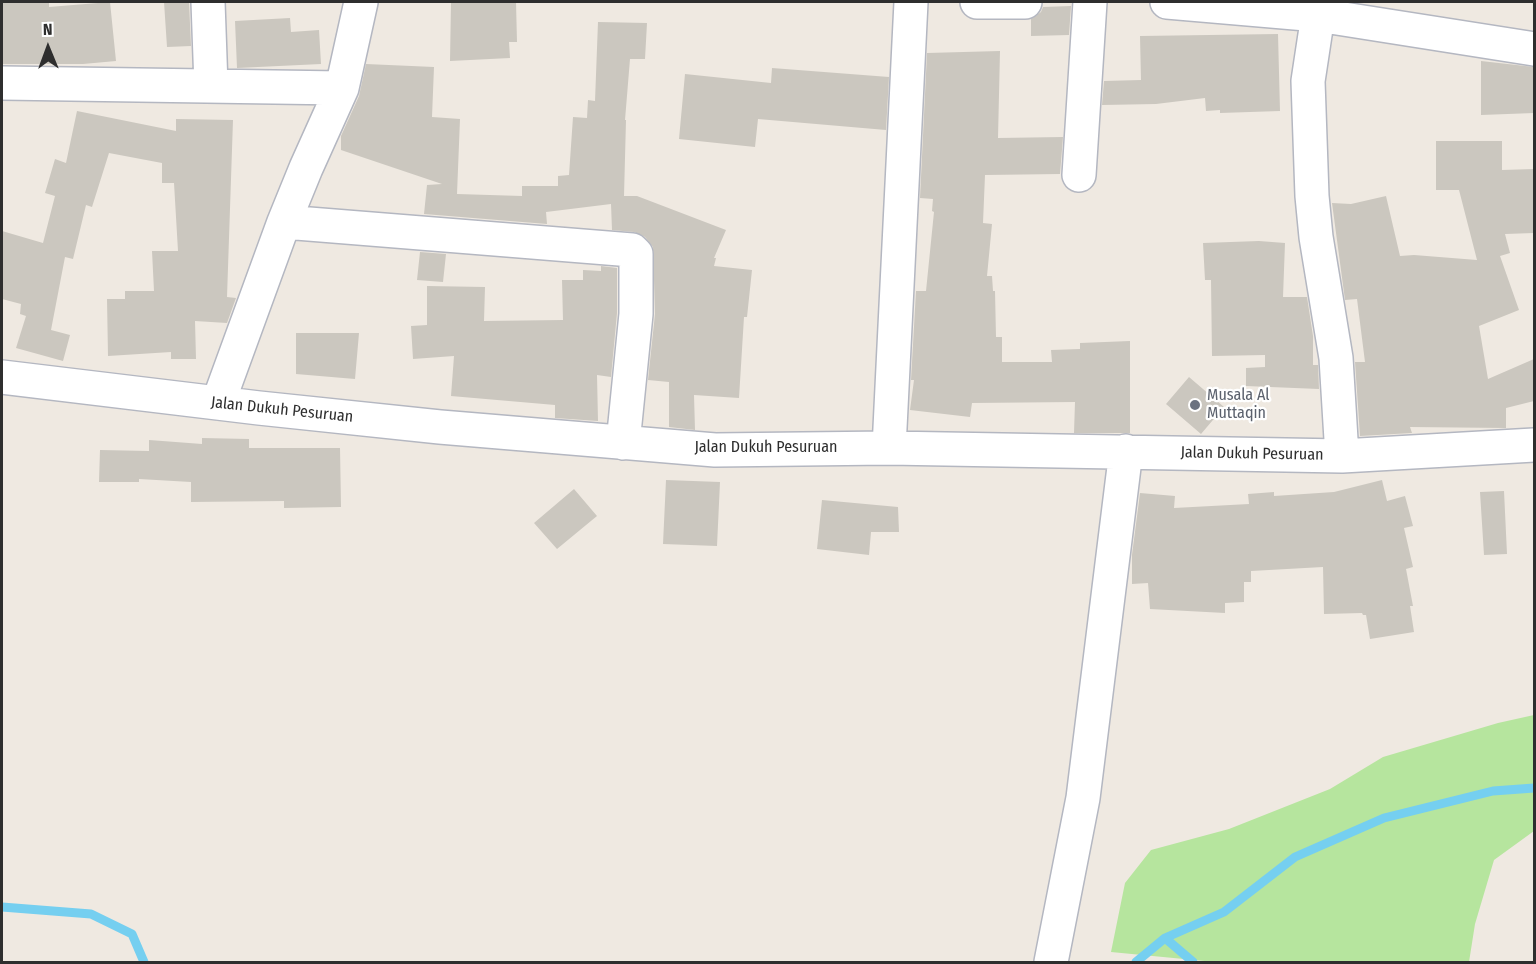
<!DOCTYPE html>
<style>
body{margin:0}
#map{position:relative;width:1536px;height:964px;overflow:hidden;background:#efe9e1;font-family:"Fira Sans Condensed",sans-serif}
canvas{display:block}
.frame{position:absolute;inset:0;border:3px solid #2e2e2e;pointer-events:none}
.north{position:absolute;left:18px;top:18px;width:60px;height:60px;-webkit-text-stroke:4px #fff;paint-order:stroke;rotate:359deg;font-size:16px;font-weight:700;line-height:24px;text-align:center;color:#2e2e2e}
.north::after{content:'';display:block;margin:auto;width:21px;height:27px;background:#2e2e2e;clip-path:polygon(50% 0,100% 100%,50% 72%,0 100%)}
</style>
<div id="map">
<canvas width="1536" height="964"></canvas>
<div class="frame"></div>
<div class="north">N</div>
</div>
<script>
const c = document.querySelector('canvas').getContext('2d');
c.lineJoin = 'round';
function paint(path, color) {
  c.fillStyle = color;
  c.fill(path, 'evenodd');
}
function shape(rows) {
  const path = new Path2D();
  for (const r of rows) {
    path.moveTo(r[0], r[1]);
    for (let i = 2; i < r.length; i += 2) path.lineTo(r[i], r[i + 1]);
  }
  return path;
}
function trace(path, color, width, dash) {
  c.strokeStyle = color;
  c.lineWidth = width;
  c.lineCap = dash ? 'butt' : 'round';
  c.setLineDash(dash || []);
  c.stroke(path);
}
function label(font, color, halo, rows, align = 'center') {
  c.font = font + ' "Fira Sans Condensed",sans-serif';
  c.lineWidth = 4.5;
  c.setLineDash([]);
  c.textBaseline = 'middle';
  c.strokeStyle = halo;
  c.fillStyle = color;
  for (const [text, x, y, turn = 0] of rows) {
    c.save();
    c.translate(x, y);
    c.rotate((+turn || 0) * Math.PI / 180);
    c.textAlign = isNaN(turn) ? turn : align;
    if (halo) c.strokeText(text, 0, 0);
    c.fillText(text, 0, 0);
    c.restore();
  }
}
paint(shape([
 [1534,715,1534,831,1494,860,1475,924,1469,962,1215,962,1111,952,1125,883,1151,850,1229,829,1330,789,1383,757,1498,723]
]), '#b6e59e');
trace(shape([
 [2,907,91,914,132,934,144,962],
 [1165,938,1193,962],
 [1136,962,1165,938,1224,912,1295,857,1384,818,1493,791,1534,788]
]), '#75cff0', 9);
paint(shape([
 [2,2,49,2,49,7,110,2,116,61,83,64,2,64],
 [164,2,189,2,191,46,167,47],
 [451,2,516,2,517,42,509,42,510,58,450,61],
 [1071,6,1069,35,1031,36,1031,19,1041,12,1043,7],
 [290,18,291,32,319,30,321,64,237,68,235,21],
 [598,22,647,23,645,59,630,59,625,120,626,120,624,196,637,196,726,230,714,258,716,258,714,266,752,270,747,317,744,317,739,398,694,395,695,430,669,427,669,382,648,380,655,314,653,247,645,237,634,232,612,230,611,204,546,212,547,224,424,214,427,185,442,184,341,150,341,136,359,96,366,64,434,67,432,117,460,119,457,194,522,196,522,186,558,186,558,176,569,175,573,117,587,118,588,100,595,101],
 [1278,34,1280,111,1220,113,1220,110,1206,111,1205,98,1156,104,1102,105,1104,81,1141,80,1140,36],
 [1000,51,998,138,1063,137,1060,174,985,175,983,223,992,224,987,276,992,276,993,291,995,291,996,337,1002,337,1002,362,1052,362,1051,350,1080,349,1080,343,1130,341,1130,433,1074,433,1075,402,972,403,970,417,910,410,914,380,911,380,916,291,926,291,934,212,932,211,933,199,920,198,927,53],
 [1481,61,1534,67,1534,113,1481,115],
 [772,68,889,77,886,130,758,119,755,147,679,139,685,74,771,83],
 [77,111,176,131,176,119,233,120,227,297,236,298,227,323,195,321,196,359,171,359,171,352,108,356,107,299,125,299,125,291,154,291,152,251,178,251,174,183,162,183,162,163,109,153,92,207,86,205,73,259,65,257,51,330,70,335,63,361,16,348,26,316,20,314,21,304,2,299,2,231,43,243,55,196,45,193,55,159,66,163],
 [1436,141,1502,141,1502,170,1534,169,1534,233,1505,234,1510,253,1500,256,1519,310,1479,326,1488,379,1534,359,1534,401,1506,408,1506,428,1410,427,1412,433,1360,436,1355,362,1365,362,1357,299,1345,300,1332,203,1351,204,1386,196,1400,256,1414,255,1477,260,1459,190,1436,190],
 [1259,241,1285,243,1283,297,1307,297,1313,336,1313,365,1318,365,1319,389,1246,386,1246,368,1265,367,1265,355,1212,356,1211,280,1205,280,1203,243],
 [420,252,446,254,443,282,417,280],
 [601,266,617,268,617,313,611,377,597,375,598,421,555,418,555,405,451,396,454,356,413,359,411,326,427,325,427,286,485,287,484,321,563,320,562,280,583,280,583,270,601,271],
 [296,333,359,333,355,379,296,374],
 [1189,377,1224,407,1201,434,1166,404],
 [202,438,249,439,249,448,340,448,341,507,284,508,284,501,191,502,191,482,139,479,139,482,99,482,100,450,149,451,149,440,202,444],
 [666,480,720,482,717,546,663,544],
 [1382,480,1387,501,1405,496,1413,526,1404,528,1413,567,1406,569,1413,606,1410,606,1414,632,1370,639,1366,615,1363,615,1362,613,1324,614,1323,567,1251,571,1251,582,1244,582,1244,602,1225,603,1225,613,1150,609,1148,583,1132,584,1132,555,1140,493,1175,496,1174,508,1249,504,1248,494,1274,492,1274,496,1334,492],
 [574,489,597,516,557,549,534,523],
 [1504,491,1507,554,1484,555,1480,492],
 [822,500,898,507,899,532,871,532,869,555,817,549]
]), '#cbc7bf');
const minor = shape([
 [208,2,211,86],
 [977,2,1025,2],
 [1167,2,1318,15,1534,49],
 [1325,2,1318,15,1308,81,1312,196,1316,237,1336,358,1342,456],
 [2,83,342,88],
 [1079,175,1090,2],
 [284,222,632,250,636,254,636,314,623,443],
 [2,377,259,408,440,427,715,450,889,448,1342,456,1534,445],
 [218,403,284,222,306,168,342,88,361,2],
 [889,448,911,2],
 [1051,962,1083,798,1126,451]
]);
trace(minor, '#b4b7c1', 36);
trace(minor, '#fff', 33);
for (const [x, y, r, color] of [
 [1195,405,6,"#6b7280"]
]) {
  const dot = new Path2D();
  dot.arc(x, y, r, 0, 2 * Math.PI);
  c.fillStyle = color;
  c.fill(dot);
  trace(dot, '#fff', 2);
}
label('16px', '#5b616d', '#fff', [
 ["Musala Al",1207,396],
 ["Muttaqin",1207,414]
], 'left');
label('16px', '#2e2e2e', '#fff', [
 ["Jalan Dukuh Pesuruan",282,410,6],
 ["Jalan Dukuh Pesuruan",766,448],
 ["Jalan Dukuh Pesuruan",1252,454,1]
]);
</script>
